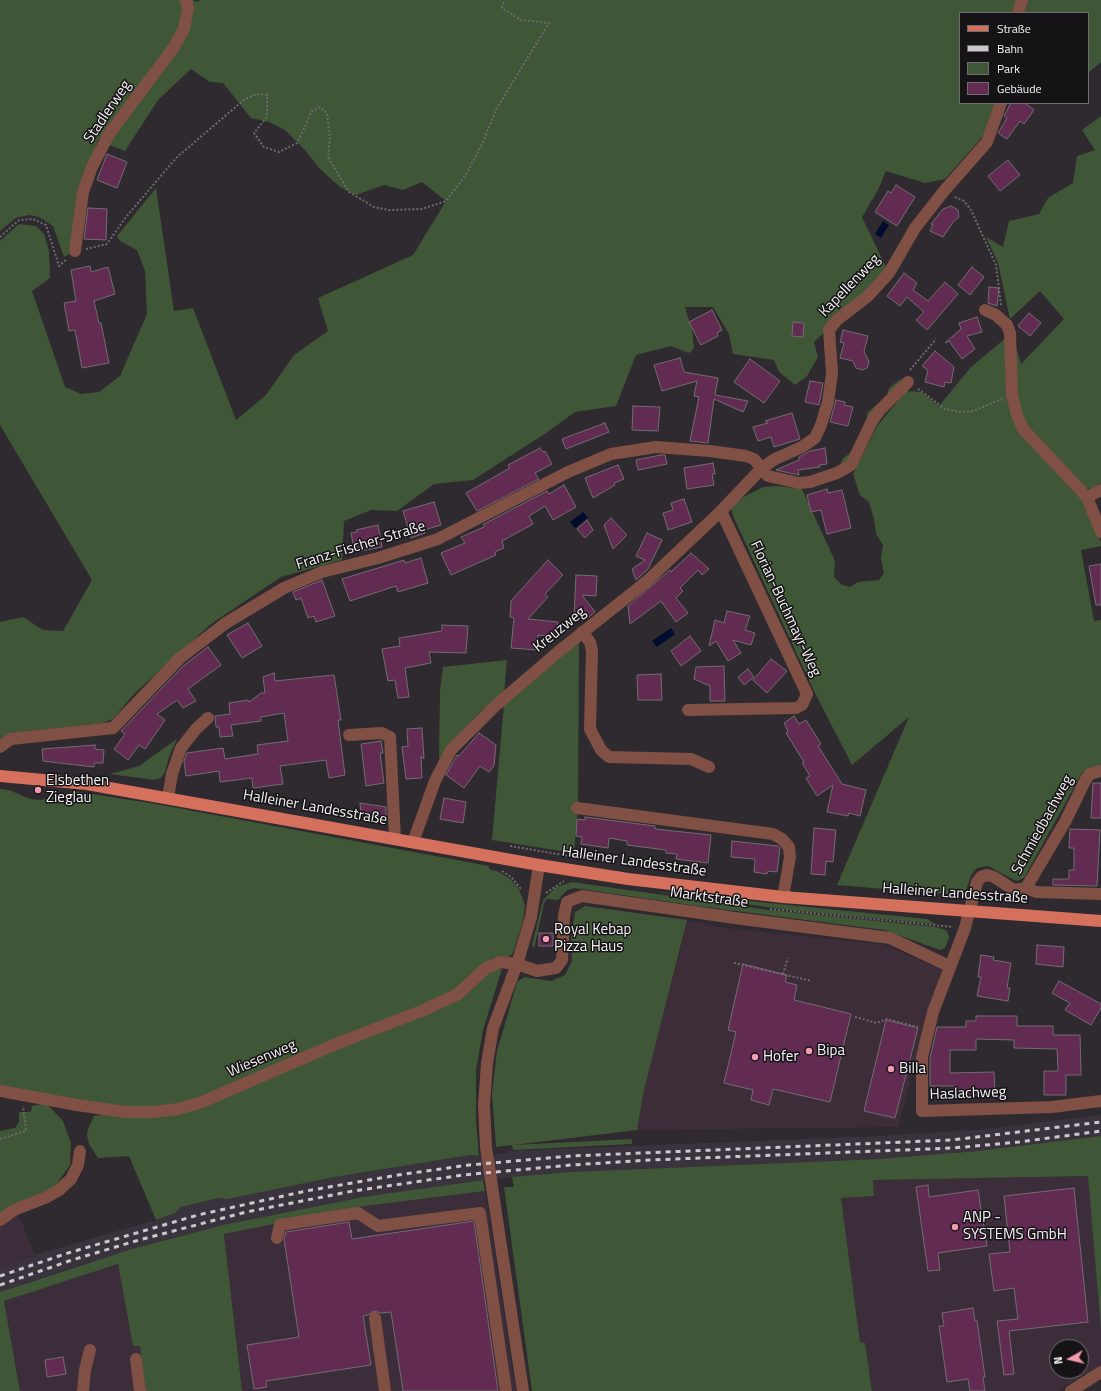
<!DOCTYPE html>
<meta charset="utf-8">
<style>
body{margin:0}
#map{position:relative;width:1101px;height:1391px;overflow:hidden;background:#2e2a2f;font-family:"Titillium Web",sans-serif}
canvas{display:block}
.legend{position:absolute;left:959px;top:12px;width:130px;height:92px;box-sizing:border-box;background:#151315;border:1px solid #6f6d6f;margin:0;padding:5px 7px;list-style:none;font-size:12px;color:#f5f3f6}
.legend li{display:flex;align-items:center;gap:8px;height:20px}
.legend b{width:20px;border:1px solid #6f6d6f}
.north{position:absolute;left:1049px;top:1339px;width:40px;height:40px;box-sizing:border-box;background:#151315;border:1px solid #6f6d6f;border-radius:50%;rotate:262deg;font-size:11px;font-weight:700;line-height:16px;text-align:center;color:#f5f3f6}
.north::after{content:'';display:block;margin:auto;width:14px;height:18px;background:#f29aaf;clip-path:polygon(50% 0,100% 100%,50% 72%,0 100%)}
</style>
<div id="map">
<canvas width="1101" height="1391"></canvas>
<ul class="legend">
<li><b style="height:5px;background:#d4705b"></b>Straße</li>
<li><b style="height:5px;background:#cac8cb"></b>Bahn</li>
<li><b style="height:11px;background:#3f5736"></b>Park</li>
<li><b style="height:11px;background:#612b52"></b>Gebäude</li>
</ul>
<div class="north">N</div>
</div>
<script>
const c = document.querySelector('canvas').getContext('2d');
c.lineJoin = 'round';
function paint(path, color) {
  c.fillStyle = color;
  c.fill(path, 'evenodd');
}
function shape(rows) {
  const path = new Path2D();
  for (const r of rows) {
    path.moveTo(r[0], r[1]);
    for (let i = 2; i < r.length; i += 2) path.lineTo(r[i], r[i + 1]);
  }
  return path;
}
function trace(path, color, width, dash) {
  c.strokeStyle = color;
  c.lineWidth = width;
  c.lineCap = dash ? 'butt' : 'round';
  c.setLineDash(dash || []);
  c.stroke(path);
}
function label(font, color, halo, rows, align = 'center') {
  c.font = font + ' "Titillium Web",sans-serif';
  c.lineWidth = 3;
  c.setLineDash([]);
  c.textBaseline = 'middle';
  c.strokeStyle = halo;
  c.fillStyle = color;
  for (const [text, x, y, turn = 0] of rows) {
    c.save();
    c.translate(x, y);
    c.rotate((+turn || 0) * Math.PI / 180);
    c.textAlign = isNaN(turn) ? turn : align;
    if (halo) c.strokeText(text, 0, 0);
    c.fillText(text, 0, 0);
    c.restore();
  }
}
paint(shape([
 [687,920,726,928,883,944,943,970,927,1019,898,1127,637,1130,644,1090]
]), '#3d2d39');
paint(shape([
 [1089,1176,1101,1330,1101,1366,1057,1391,872,1391,865,1343,860,1342,841,1198,874,1196,873,1180],
 [1057,1347,1081,1347,1081,1371,1057,1371],
 [485,1191,516,1391,242,1391,224,1234,365,1206],
 [14,1204,35,1255,0,1268,0,1213],
 [119,1264,133,1346,140,1346,146,1391,20,1391,4,1301]
]), '#3c2d3a');
paint(shape([
 [1101,1115,1101,1136,978,1151,879,1159,570,1172,483,1180,363,1197,267,1216,171,1238,74,1267,0,1292,0,1268,35,1255,156,1220,175,1213,181,1207,218,1198,227,1199,335,1177,470,1155,475,1157,504,1153,509,1151,879,1136,976,1130]
]), '#3a333d');
paint(shape([
 [0,0,186,0,182,24,157,65,98,141,79,189,75,251,64,257,53,226,39,217,29,215,16,218,0,231],
 [192,0,198,2,200,0,1019,0,1015,13,960,13,960,103,996,103,986,133,945,179,925,183,886,171,878,190,862,217,887,269,868,291,814,342,818,357,807,376,795,385,779,372,774,360,733,354,729,334,713,307,685,307,692,330,694,348,689,353,671,346,636,355,616,406,575,412,546,433,473,480,434,484,397,511,371,510,344,521,342,560,281,577,211,624,134,694,113,719,103,723,15,733,0,739,0,622,23,617,43,630,63,631,92,580,0,425,0,241,19,224,36,226,44,234,49,251,50,278,32,291,65,387,81,394,99,392,120,376,147,314,145,271,137,250,120,241,117,236,156,188,174,311,193,308,236,420,266,395,294,355,328,331,318,298,413,255,446,201,422,182,403,190,384,185,356,195,340,187,319,168,305,150,285,130,269,122,251,118,223,83,210,82,191,69,158,100,125,151,107,144,161,69],
 [1026,0,1101,0,1101,62,1088,73,1088,13,1022,13],
 [1101,116,1101,483,1090,489,1083,487,1026,424,1016,394,1012,334,1021,364,1064,319,1040,291,1010,319,998,263,986,237,1003,247,1009,221,1039,214,1048,198,1073,183,1077,156,1095,150,1082,130],
 [1008,336,1011,406,1086,501,1092,523,1101,542,1101,546,1081,550,1094,621,1101,620,1101,766,1082,773,1024,878,1016,881,988,866,977,868,971,875,966,891,958,895,837,885,909,717,852,765,814,691,733,516,731,508,738,500,763,487,778,486,802,489,835,561,834,577,842,585,850,587,858,582,879,580,884,573,881,558,883,545,876,534,874,519,869,502,860,495,853,474,877,426,906,391,921,392,939,406,971,367],
 [902,378,854,454,839,467,843,458,852,452,864,427,868,412,881,401,887,395,889,388],
 [579,640,578,806,574,853,492,840,504,704],
 [507,660,504,694,481,711,453,741,439,759,440,691,443,667],
 [177,739,169,757,165,772,161,778,154,780,110,774,139,766],
 [0,789,9,790,30,799,41,800,73,791,156,804,489,866,489,869,499,872,510,879,518,887,525,905,523,921,513,953,509,957,493,958,480,966,464,983,444,997,189,1101,150,1109,118,1107,0,1086],
 [572,882,769,910,936,927,946,930,949,936,948,941,945,948,940,950,884,930,697,906,574,888,567,890,558,900,547,899,544,903,534,949,532,945,543,900,556,887],
 [650,891,927,919,935,924,789,910],
 [585,906,687,920,644,1090,637,1130,513,1145,632,1139,632,1144,513,1150,512,1145,496,1147,492,1094,497,1051,517,982,524,977,551,981,565,975,572,961,571,938,575,912],
 [494,968,502,969,483,1030,476,1070,476,1121,479,1156,470,1155,335,1177,227,1199,218,1198,181,1207,175,1213,156,1220,129,1156,98,1158,89,1144,87,1135,88,1129,94,1116,108,1114,159,1116,454,1000],
 [46,1103,63,1121,71,1143,70,1165,56,1185,38,1196,0,1213,0,1131,15,1128,19,1122,19,1112,31,1112,32,1106],
 [1101,1136,1101,1330,1088,1176,873,1180,874,1196,841,1198,860,1342,865,1343,872,1391,532,1391,504,1187,514,1187,512,1177,570,1172,879,1159,978,1151],
 [483,1180,485,1191,365,1206,224,1234,242,1391,146,1391,140,1346,133,1346,118,1264,4,1301,20,1391,0,1391,0,1292,132,1249,223,1225,363,1197]
]), '#3f5736');
paint(shape([
 [883,221,889,225,881,238,875,234],
 [583,512,588,518,575,528,570,522],
 [671,628,675,634,657,647,652,641]
]), '#000c2f');
const building = shape([
 [1011,103,1025,103,1034,110,1024,124,1020,121,1007,139,998,133,1007,118,1004,116,1011,103],
 [107,154,127,162,117,188,97,180,107,154],
 [1008,160,1020,175,1000,191,988,176,1008,160],
 [896,185,915,197,897,226,875,212,888,191,891,193,896,185],
 [951,206,958,210,959,217,953,222,943,237,930,231,933,225,931,224,943,209,951,206],
 [88,208,107,209,106,240,84,239,88,208],
 [90,266,91,272,108,267,115,294,94,301,99,323,101,323,109,363,82,368,75,330,69,331,64,303,76,301,71,270,90,266],
 [972,267,984,277,970,295,958,285,972,267],
 [904,273,917,283,913,290,928,301,945,282,958,294,927,330,916,320,924,312,907,297,900,306,887,296,904,273],
 [989,287,999,288,997,306,988,303,989,287],
 [712,310,722,330,717,333,718,336,701,345,689,322,712,310],
 [1029,313,1041,323,1030,336,1018,326,1029,313],
 [977,317,982,332,967,336,975,349,962,359,949,341,945,343,961,329,959,323,977,317],
 [793,322,804,323,803,337,792,336,793,322],
 [843,330,868,336,864,351,869,362,867,368,862,370,856,368,853,361,840,358,844,343,840,342,843,330],
 [935,351,954,367,951,383,945,382,944,387,925,382,928,370,922,366,935,351],
 [680,358,684,372,718,378,715,395,748,401,743,412,714,399,708,443,690,441,699,397,694,396,697,381,662,391,654,365,680,358],
 [750,359,780,381,764,403,734,382,750,359],
 [810,381,823,383,819,405,805,402,810,381],
 [836,400,845,402,844,405,853,407,848,426,830,422,836,400],
 [633,406,660,407,658,431,632,430,633,406],
 [792,413,800,439,774,447,771,437,758,441,753,427,768,423,765,421,792,413],
 [605,423,609,432,566,449,562,439,605,423],
 [540,448,543,452,545,451,552,464,535,473,539,479,477,511,466,493,510,468,508,465,540,448],
 [825,448,827,464,819,465,820,467,798,470,799,475,776,470,799,460,799,457,810,451,825,448],
 [661,455,665,455,667,464,638,470,636,460,661,455],
 [713,463,715,474,712,474,714,485,687,489,684,468,713,463],
 [618,465,624,479,614,483,615,485,593,498,585,478,618,465],
 [564,485,576,507,553,520,545,506,529,516,533,524,502,541,504,548,495,552,496,555,451,575,441,553,465,543,461,537,484,527,484,524,547,491,549,494,564,485],
 [827,489,828,493,842,490,851,528,827,534,821,510,811,512,807,495,827,489],
 [684,499,692,522,668,530,663,513,673,510,671,503,684,499],
 [434,502,441,525,424,530,425,533,411,538,403,511,434,502],
 [611,518,627,535,613,549,604,525,611,518],
 [587,520,593,530,585,538,577,529,587,520],
 [378,525,382,547,361,551,360,548,354,549,351,533,357,532,356,530,378,525],
 [647,533,662,540,648,569,636,580,632,569,645,560,636,556,647,533],
 [691,553,709,569,702,575,698,570,680,588,683,591,676,598,688,613,676,622,661,601,630,624,628,606,670,570,671,572,691,553],
 [421,558,428,583,398,592,396,586,350,601,342,579,404,560,405,563,421,558],
 [548,560,563,575,545,594,548,597,528,619,558,622,557,637,538,635,537,650,511,648,514,618,510,617,511,601,548,560],
 [1101,564,1101,605,1096,605,1089,566,1101,564],
 [576,575,597,576,596,596,582,595,595,612,585,620,582,616,574,616,576,575],
 [322,580,335,616,316,622,314,616,308,618,301,598,296,600,293,592,322,580],
 [727,611,750,616,745,630,755,633,751,645,733,640,741,653,728,661,716,641,709,646,715,620,724,623,727,611],
 [248,623,262,646,242,658,227,635,248,623],
 [442,625,468,626,466,653,429,652,431,663,405,668,409,697,398,698,395,680,388,681,382,649,400,646,399,638,442,631,442,625],
 [690,636,701,651,681,666,671,651,690,636],
 [208,647,221,665,188,689,196,701,183,708,177,700,157,714,165,720,145,749,139,745,128,760,114,749,125,734,121,731,183,666,208,647],
 [771,659,787,671,767,693,753,680,771,659],
 [724,666,725,701,710,701,710,686,694,679,696,667,724,666],
 [748,669,754,677,744,685,738,677,748,669],
 [274,673,275,681,334,675,341,720,338,720,345,775,329,778,326,760,280,766,283,784,253,788,252,778,220,782,219,771,186,776,184,761,187,753,223,748,225,759,258,754,257,745,288,741,284,713,261,717,261,721,231,725,233,736,220,737,219,727,216,727,215,716,230,714,229,703,248,700,249,702,261,693,265,693,263,677,274,673],
 [661,674,662,700,638,700,637,675,661,674],
 [794,716,799,724,806,720,821,744,818,746,842,784,866,790,860,816,849,813,848,816,827,812,833,785,817,796,806,778,810,776,802,763,804,762,786,733,788,731,784,723,794,716],
 [422,728,424,759,421,756,422,778,406,779,402,747,408,746,407,729,422,728],
 [479,733,496,745,494,766,489,772,480,766,464,788,446,775,457,755,459,756,479,733],
 [381,741,383,753,380,753,384,783,366,786,361,744,381,741],
 [95,745,95,749,104,750,103,763,94,763,94,767,43,761,42,749,95,745],
 [1093,783,1101,783,1101,818,1091,818,1093,783],
 [444,798,466,802,463,823,440,819,444,798],
 [360,803,386,807,386,818,361,813,360,803],
 [585,817,655,826,655,829,711,835,708,863,676,859,677,854,666,853,666,850,627,845,627,841,609,838,608,848,581,844,582,837,576,836,577,819,585,820,585,817],
 [814,828,836,830,833,862,826,861,825,875,811,874,814,828],
 [1070,829,1100,830,1097,886,1053,885,1053,879,1069,879,1069,870,1074,870,1074,848,1069,848,1070,829],
 [732,841,778,846,780,848,777,872,768,871,767,874,754,872,755,859,731,857,732,841],
 [539,933,553,933,553,946,539,946,539,933],
 [1037,945,1064,947,1063,967,1036,964,1037,945],
 [981,955,994,957,993,960,1011,963,1007,988,1010,988,1008,1001,977,996,981,977,978,977,981,955],
 [743,964,787,975,785,982,797,985,794,1000,851,1014,830,1102,773,1089,769,1105,751,1100,753,1090,724,1083,736,1032,728,1030,743,964],
 [1059,981,1101,1004,1101,1008,1091,1025,1065,1010,1070,1003,1052,993,1059,981],
 [976,1016,1017,1016,1017,1026,1053,1026,1053,1035,1080,1035,1081,1075,1066,1075,1066,1095,1044,1095,1044,1071,1058,1071,1057,1049,1014,1048,1014,1040,976,1039,976,1050,950,1050,950,1073,994,1072,995,1095,955,1096,954,1086,930,1086,930,1058,937,1027,966,1027,966,1021,976,1021,976,1016],
 [886,1020,918,1028,895,1118,864,1111,886,1020],
 [928,1185,929,1197,978,1190,987,1246,938,1253,940,1270,928,1271,916,1187,928,1185],
 [1074,1188,1088,1322,1009,1331,1014,1374,1004,1375,997,1321,1018,1319,1014,1288,994,1291,989,1254,1010,1252,1004,1196,1074,1188],
 [474,1221,498,1391,403,1391,391,1312,381,1313,374,1311,368,1315,363,1316,371,1365,266,1381,267,1387,254,1389,247,1345,299,1337,284,1239,286,1232,349,1222,352,1239,474,1221],
 [973,1308,975,1321,977,1321,985,1377,983,1377,985,1391,970,1391,968,1379,947,1382,939,1326,944,1326,942,1313,973,1308],
 [63,1357,66,1374,47,1377,45,1360,63,1357]
]);
paint(building, '#612b52');
trace(building, '#736d71', 1);
trace(shape([
 [955,197,964,201,971,210,996,265,1001,305],
 [0,237,19,220,33,219,46,225,59,266,67,259],
 [86,249,107,244,126,217,176,158,245,99,257,94,267,95,267,117,254,133,264,147,279,152,297,143,305,127,311,112,320,107,327,113,330,138,328,157,349,192,374,207,389,210,422,209,446,201,467,173,482,144,497,108,549,23,521,20,502,8,504,0],
 [910,370,936,339],
 [918,389,945,409,961,412,973,411,1002,399],
 [510,846,587,859],
 [502,871,511,877,522,890],
 [546,893,564,881],
 [770,909,953,927],
 [734,963,812,981],
 [783,974,788,958],
 [855,1017,877,1023,887,1019,918,1027],
 [0,1139,26,1131,23,1106]
]), '#6e6a6f', 2, [2, 2]);
trace(shape([
 [1018,13,1022,0],
 [75,251,83,192,92,167,109,134,174,47,184,29,188,8,186,0],
 [985,310,996,315,1007,325,1010,333,1012,395,1017,415,1023,429,1087,497],
 [1101,490,1087,497,1101,532],
 [582,632,590,642,592,651,590,729,601,750,609,757,691,759,709,767],
 [688,710,796,708,802,705,807,694,721,511],
 [349,735,382,733,390,737,395,839],
 [0,747,11,739,113,728,180,658,226,623,284,588,322,572,378,558,438,539,568,472,611,454,656,447,710,451,746,456,754,459,768,476,799,483,810,482,837,473,851,465,872,421,880,410,908,382],
 [1101,771,1090,774,1086,779,1065,822,1026,888,1014,890,994,877,987,875,981,877,977,882,965,928,933,1012,922,1057,922,1111,1052,1107,1101,1101],
 [168,798,172,774,181,748,196,729,208,718],
 [577,808,773,834,782,839,789,847,790,857,783,897],
 [413,842,435,781,451,750,494,707,558,652,646,582,721,511,762,468,775,459,802,447,815,438,821,425,828,402,832,373,829,330,837,320,868,296,889,273,915,228,944,191,987,142,1001,103],
 [1026,888,1036,892,1101,894],
 [0,1091,77,1105,125,1112,154,1112,178,1109,202,1102,336,1044,424,1010,458,994,486,968,500,962,517,964,537,971,556,968,562,960,564,916,567,902,582,896,742,919,890,938,949,966],
 [0,1220,14,1210,45,1198,59,1190,71,1179,78,1165,80,1151],
 [277,1238,280,1225,358,1213,378,1226,480,1213,506,1391],
 [375,1318,385,1391],
 [136,1359,140,1391],
 [83,1391,85,1370,90,1350],
 [523,1391,486,1147,484,1105,487,1063,493,1028,517,964,531,917,539,865],
 [1071,1391,1101,1372]
]), '#815045', 12);
trace(shape([
 [0,776,87,784,539,865,628,879,783,897,1101,921]
]), '#d4705b', 12);
trace(shape([
 [0,1276,68,1253,198,1215,306,1191,398,1175,469,1165,571,1156,952,1140,1101,1122],
 [0,1285,72,1260,139,1240,246,1212,353,1191,463,1175,571,1165,650,1160,953,1148,1019,1142,1101,1131]
]), '#cac8cb', 3, [5, 5]);
for (const [x, y, r, color] of [
 [38,790,4,"#f29aaf"],
 [546,939,4,"#f29aaf"],
 [809,1051,4,"#f29aaf"],
 [755,1057,4,"#f29aaf"],
 [891,1069,4,"#f29aaf"],
 [955,1227,4,"#f29aaf"]
]) {
  const dot = new Path2D();
  dot.arc(x, y, r, 0, 2 * Math.PI);
  c.fillStyle = color;
  c.fill(dot);
  trace(dot, '#151315', 1.5);
}
label('15px', '#f5f3f6', '#151315', [
 ["Stadlerweg",108,112,-56],
 ["Kapellenweg",850,286,-46],
 ["Franz-Fischer-Straße",361,546,-17],
 ["Florian-Buchmayr-Weg",785,609,65],
 ["Kreuzweg",560,630,-39],
 ["Halleiner Landesstraße",315,808,10],
 ["Schmiedbachweg",1043,825,-61],
 ["Halleiner Landesstraße",634,862,8],
 ["Halleiner Landesstraße",955,894,4],
 ["Marktstraße",709,898,8],
 ["Wiesenweg",262,1059,-23],
 ["Haslachweg",968,1094,-2]
]);
label('15px', '#f5f3f6', '#151315', [
 ["Elsbethen",46,781],
 ["Zieglau",46,798],
 ["Royal Kebap",554,930],
 ["Pizza Haus",554,947],
 ["Bipa",817,1051],
 ["Hofer",763,1057],
 ["Billa",899,1069],
 ["ANP -",963,1218],
 ["SYSTEMS GmbH",963,1235]
], 'left');
</script>
